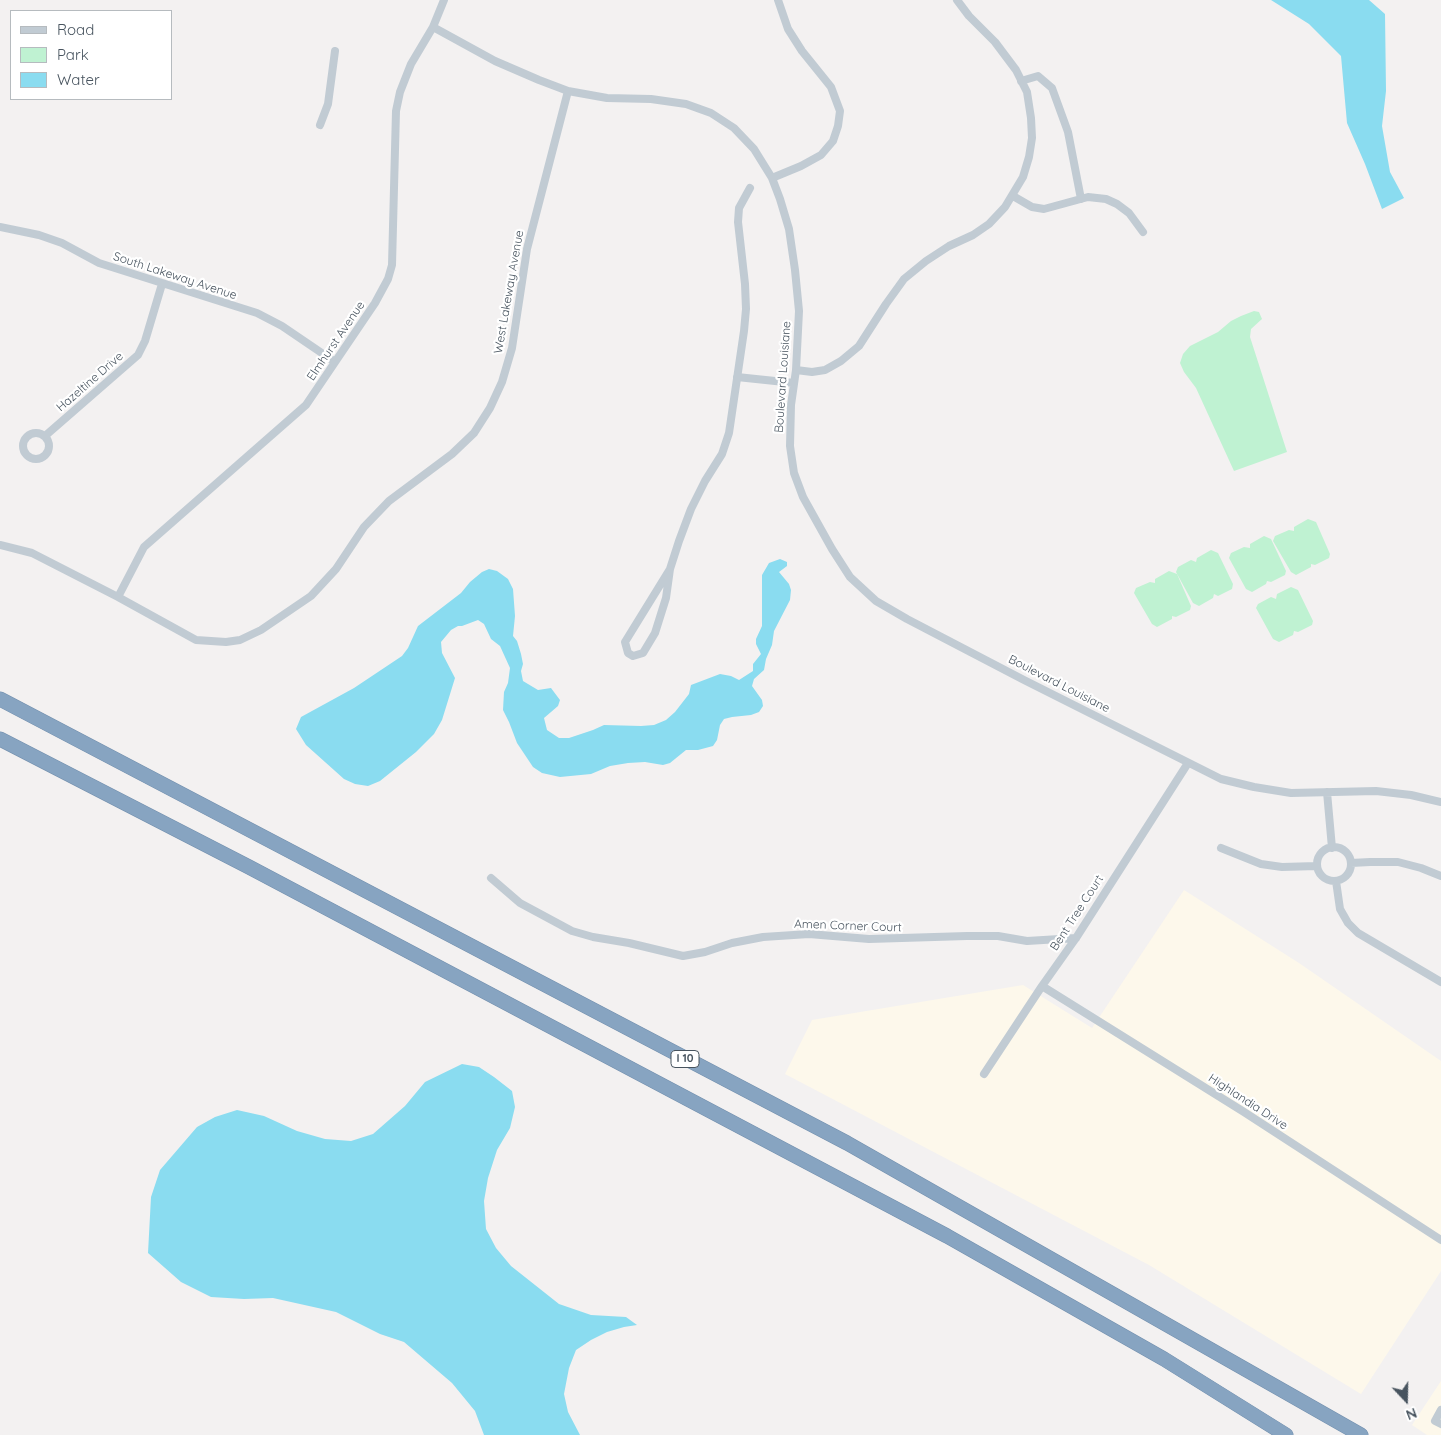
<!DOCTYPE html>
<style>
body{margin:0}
#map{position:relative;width:1441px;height:1435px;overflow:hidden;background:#f3f1f1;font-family:Quicksand,sans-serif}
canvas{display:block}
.legend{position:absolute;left:10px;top:10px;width:162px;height:90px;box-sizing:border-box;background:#fff;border:1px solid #b6bbbf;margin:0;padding:6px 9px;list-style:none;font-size:15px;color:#48545f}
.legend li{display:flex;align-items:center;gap:10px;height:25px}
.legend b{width:25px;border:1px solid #b6bbbf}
.north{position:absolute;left:1381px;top:1375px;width:50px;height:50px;-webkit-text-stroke:4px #fff;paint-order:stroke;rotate:159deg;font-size:14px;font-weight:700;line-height:20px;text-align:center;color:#48545f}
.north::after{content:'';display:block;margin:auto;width:18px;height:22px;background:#48545f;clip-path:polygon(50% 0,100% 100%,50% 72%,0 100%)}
</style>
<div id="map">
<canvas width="1441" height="1435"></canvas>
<ul class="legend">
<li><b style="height:6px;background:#c1cbd3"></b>Road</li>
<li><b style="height:14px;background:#bff2d2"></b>Park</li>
<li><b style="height:14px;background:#8adcf0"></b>Water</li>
</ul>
<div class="north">N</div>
</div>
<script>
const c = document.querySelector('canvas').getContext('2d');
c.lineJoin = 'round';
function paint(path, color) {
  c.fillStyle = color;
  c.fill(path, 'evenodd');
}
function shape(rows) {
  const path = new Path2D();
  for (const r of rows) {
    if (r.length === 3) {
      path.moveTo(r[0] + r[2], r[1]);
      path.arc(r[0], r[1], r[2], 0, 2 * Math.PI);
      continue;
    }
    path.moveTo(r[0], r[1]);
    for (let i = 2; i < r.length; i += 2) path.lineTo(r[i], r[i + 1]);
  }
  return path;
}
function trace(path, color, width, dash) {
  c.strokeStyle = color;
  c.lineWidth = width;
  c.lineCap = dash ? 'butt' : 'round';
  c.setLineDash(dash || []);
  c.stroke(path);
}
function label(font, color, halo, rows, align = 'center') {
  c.font = font + ' Quicksand,sans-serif';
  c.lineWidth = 4.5;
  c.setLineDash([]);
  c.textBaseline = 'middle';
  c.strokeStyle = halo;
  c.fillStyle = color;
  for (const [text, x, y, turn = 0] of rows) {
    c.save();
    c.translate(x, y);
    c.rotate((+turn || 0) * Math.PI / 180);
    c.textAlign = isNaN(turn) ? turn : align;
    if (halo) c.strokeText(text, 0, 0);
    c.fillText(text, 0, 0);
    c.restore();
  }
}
paint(shape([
 [1184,890,1299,963,1441,1061,1441,1271,1361,1394,1149,1265,785,1074,812,1020,1023,985,1092,1028],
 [1441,1381,1441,1435,1427,1435,1412,1425]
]), '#fdf8eb');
paint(shape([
 [1254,311,1259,312,1262,319,1251,329,1250,337,1287,452,1234,471,1196,388,1184,372,1180,363,1183,354,1190,346,1218,332,1231,321,1241,316],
 [1308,519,1316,522,1330,554,1329,558,1315,565,1311,564,1311,567,1296,575,1291,572,1273,541,1275,536,1289,530,1294,531,1294,527],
 [1264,536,1271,539,1286,571,1285,575,1271,582,1267,581,1266,584,1252,592,1246,589,1229,558,1231,553,1244,547,1250,548,1250,544],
 [1211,550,1218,553,1233,584,1232,589,1218,596,1214,594,1213,598,1199,606,1193,603,1176,572,1178,567,1191,560,1196,562,1197,558],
 [1169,571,1177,574,1191,606,1190,610,1176,617,1172,616,1172,619,1157,627,1152,624,1134,593,1136,588,1150,582,1155,583,1155,579],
 [1291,587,1298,590,1313,621,1312,625,1298,632,1294,631,1293,635,1279,642,1273,639,1256,608,1258,604,1271,597,1276,599,1277,594]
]), '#bff2d2');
paint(shape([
 [1271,0,1369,0,1385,14,1386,91,1382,126,1390,172,1404,198,1382,209,1365,164,1347,123,1341,56,1309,24],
 [780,559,787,562,787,566,779,572,789,584,791,590,790,600,774,631,772,645,766,659,764,670,754,679,752,686,762,700,763,706,759,712,751,715,732,717,724,719,720,725,717,740,713,746,698,750,686,750,670,763,663,765,645,762,628,763,610,766,591,774,560,777,542,773,533,767,517,743,509,722,503,710,504,692,508,683,510,668,500,646,491,639,484,624,478,620,462,626,458,626,451,630,441,642,442,653,455,678,442,720,434,734,416,752,380,781,368,786,355,784,344,779,306,745,296,729,301,717,354,688,402,656,408,648,418,626,461,593,470,582,482,572,489,569,497,571,508,579,513,589,515,616,513,636,517,641,521,654,523,664,521,671,523,681,538,690,551,688,560,700,558,706,544,718,547,730,559,738,569,738,593,730,604,725,641,726,654,725,666,720,675,712,689,694,691,685,720,674,731,676,739,680,753,671,753,664,761,654,756,644,756,639,762,626,762,575,769,563],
 [462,1064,479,1067,494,1077,512,1091,515,1107,510,1128,497,1150,488,1178,484,1201,486,1229,496,1248,511,1266,559,1304,591,1315,626,1317,637,1325,624,1327,607,1332,591,1340,576,1350,569,1368,564,1394,568,1412,580,1435,484,1435,475,1411,452,1383,404,1342,380,1334,336,1312,273,1298,244,1299,211,1297,181,1282,148,1253,151,1197,160,1170,197,1127,215,1117,237,1110,264,1116,297,1131,325,1139,351,1141,373,1134,405,1106,425,1082]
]), '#8adcf0');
const motorway = shape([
 [0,699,847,1143,1361,1435],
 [0,739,249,867,947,1236,1164,1359,1286,1435]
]);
trace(motorway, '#728fad', 15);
trace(shape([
 [433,27,495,61,539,80,568,91,607,98,651,99,686,104,711,113,734,128,754,149,772,178,780,199,789,229,795,270,799,311,796,370,791,405,790,446,794,473,803,497,832,549,850,577,876,601,907,619,1024,680,1221,779,1254,787,1291,793,1376,791,1411,795,1441,802],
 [1021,81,1038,76,1052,88,1068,132,1081,199],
 [320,125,328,104,335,51],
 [772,178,801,166,821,155,833,141,838,126,840,111,831,87,802,51,788,29,778,0],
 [1013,196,1032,207,1044,209,1088,197,1106,199,1117,204,1129,213,1143,232],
 [0,227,39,235,62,243,99,263,257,313,282,326,335,362],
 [796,370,812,372,825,370,841,361,859,346,886,304,904,279,926,261,949,246,973,235,989,224,1005,207,1023,177,1029,157,1032,138,1031,118,1027,92,1016,70,995,42,969,16,957,0],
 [737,377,794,383],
 [36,446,13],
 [45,436,138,355,145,341,162,284],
 [0,545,32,553,118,597,196,640,226,642,240,640,261,630,311,596,336,569,364,527,389,501,452,454,474,433,490,408,502,382,512,348,527,249,568,91],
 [670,569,625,642,628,653,633,656,643,653,655,633,666,598,670,569,679,541,691,509,705,481,722,454,729,433,744,331,746,309,745,284,738,222,739,208,750,188],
 [118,597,144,547,306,405,375,303,388,279,392,265,396,111,400,92,411,64,433,27,444,0],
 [1327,792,1332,848],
 [1334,864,17],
 [1221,848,1261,864,1282,867,1317,866],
 [1351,863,1370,862,1398,862,1421,868,1441,876],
 [491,878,520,903,572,931,593,937,629,943,683,956,705,952,732,943,763,937,809,934,869,939,967,936,998,936,1027,941,1076,938],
 [1336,881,1340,909,1348,923,1358,933,1441,982],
 [1042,986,1244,1112,1441,1240],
 [984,1074,1042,986,1076,938,1188,763],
 [1441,1410,1435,1421,1441,1424]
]), '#c1cbd3', 8);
trace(motorway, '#87a4c1', 14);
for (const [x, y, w] of [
 [685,1059,28]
]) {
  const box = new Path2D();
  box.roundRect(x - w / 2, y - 8.5, w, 17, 4);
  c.fillStyle = '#fff';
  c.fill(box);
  trace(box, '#48545f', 1);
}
label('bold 11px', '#48545f', null, [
 ["I 10",685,1059]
]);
label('12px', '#48545f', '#fff', [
 ["South Lakeway Avenue",175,276,18],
 ["West Lakeway Avenue",509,292,-80],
 ["Elmhurst Avenue",336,341,-56],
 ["Boulevard Louisiane",783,377,-86],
 ["Hazeltine Drive",90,382,-41],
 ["Boulevard Louisiane",1059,684,27],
 ["Bent Tree Court",1077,913,-57],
 ["Amen Corner Court",848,926,2],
 ["Highlandia Drive",1248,1102,33]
]);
</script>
